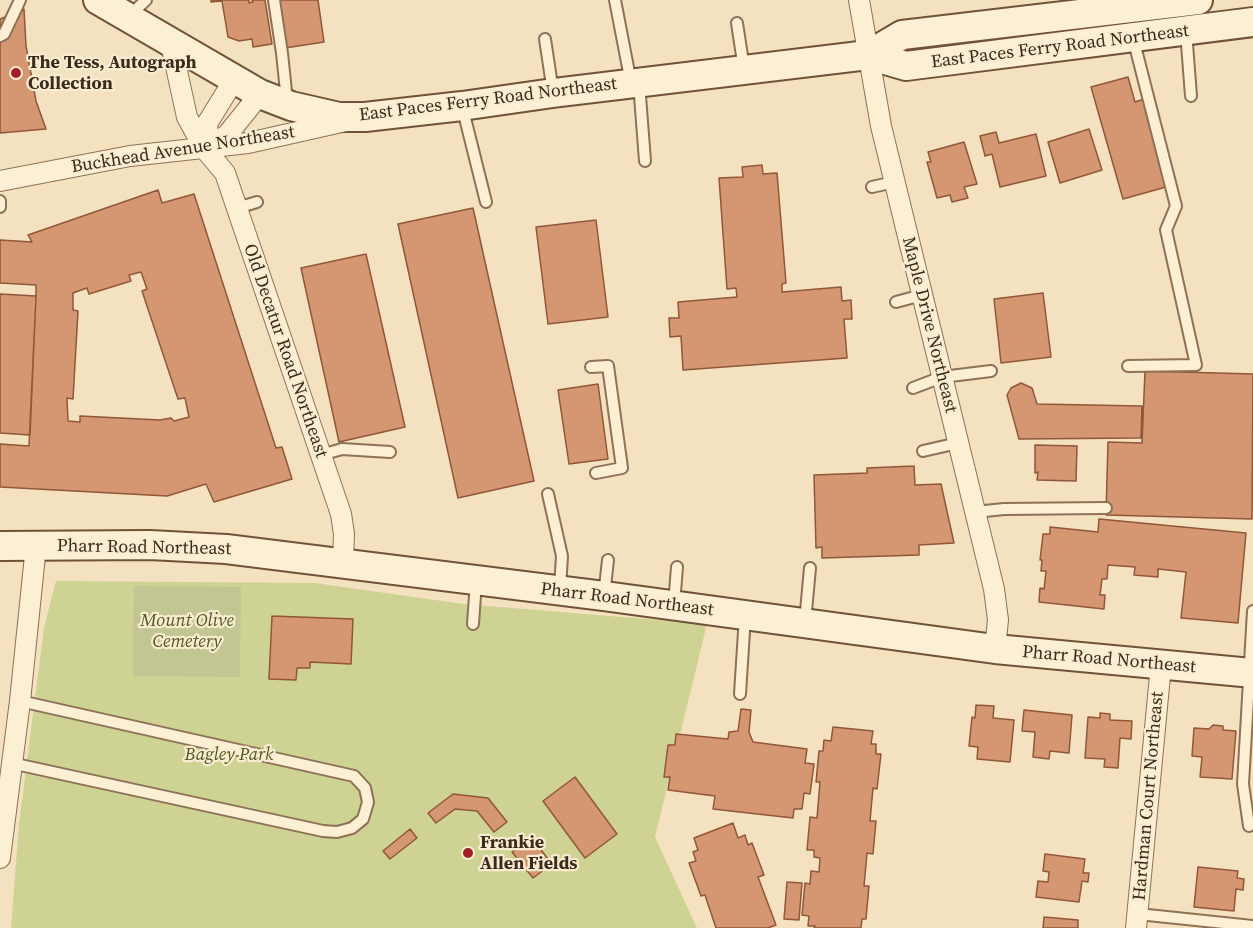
<!DOCTYPE html>
<style>
body{margin:0}
canvas{display:block;background:#f3e1c0}
</style>
<canvas width="1253" height="928"></canvas>
<script>
const c = document.querySelector('canvas').getContext('2d');
c.lineJoin = 'round';
function paint(path, color) {
  c.fillStyle = color;
  c.fill(path, 'evenodd');
}
function shape(rows) {
  const path = new Path2D();
  for (const r of rows) {
    path.moveTo(r[0], r[1]);
    for (let i = 2; i < r.length; i += 2) path.lineTo(r[i], r[i + 1]);
  }
  return path;
}
function trace(path, color, width, dash) {
  c.strokeStyle = color;
  c.lineWidth = width;
  c.lineCap = dash ? 'butt' : 'round';
  c.setLineDash(dash || []);
  c.stroke(path);
}
function label(font, color, halo, rows, align = 'center') {
  c.font = font + ' "Source Serif 4",serif';
  c.lineWidth = 4.5;
  c.setLineDash([]);
  c.textBaseline = 'middle';
  c.strokeStyle = halo;
  c.fillStyle = color;
  for (const [text, x, y, turn = 0] of rows) {
    c.save();
    c.translate(x, y);
    c.rotate((+turn || 0) * Math.PI / 180);
    c.textAlign = isNaN(turn) ? turn : align;
    if (halo) c.strokeText(text, 0, 0);
    c.fillText(text, 0, 0);
    c.restore();
  }
}
paint(shape([
 [56,581,315,583,463,604,707,624,655,837,697,928,11,928,19,824,44,628]
]), '#ced293');
paint(shape([
 [134,586,241,587,240,677,133,676]
]), '#c2c693');
const building = shape([
 [211,0,249,0,249,3,253,2,252,0,265,0,272,44,253,47,252,39,239,41,228,37,222,1,211,2,211,0],
 [278,0,318,0,324,42,285,48,278,0],
 [24,9,26,46,36,101,46,129,0,133,0,19,24,9],
 [1128,77,1135,102,1144,99,1161,159,1158,160,1166,187,1123,199,1091,87,1128,77],
 [1089,129,1102,170,1060,183,1048,142,1089,129],
 [996,132,999,143,1036,134,1046,176,1000,187,992,154,985,156,980,136,996,132],
 [964,142,977,184,964,187,968,198,952,202,950,195,937,198,927,162,931,162,928,152,964,142],
 [762,165,763,174,777,173,786,283,782,284,782,292,841,287,842,301,851,300,852,319,844,319,847,358,683,370,681,336,670,337,669,318,679,318,678,302,737,297,736,288,727,289,719,178,743,177,742,167,762,165],
 [158,190,162,203,194,194,276,448,282,447,292,479,214,502,206,484,167,496,0,487,0,444,29,446,36,296,36,285,0,283,0,240,32,242,28,235,158,190],
 [141,272,147,289,142,291,178,399,185,398,189,417,174,421,171,418,160,420,80,416,80,422,68,421,67,398,73,399,78,311,73,310,73,293,87,288,89,294,131,281,129,275,141,272],
 [473,208,534,481,458,498,398,224,473,208],
 [596,220,608,317,548,324,536,227,596,220],
 [366,254,405,427,339,442,301,268,366,254],
 [1043,293,1051,357,1001,363,994,299,1043,293],
 [0,294,36,296,30,435,0,433,0,294],
 [1145,371,1253,374,1252,519,1106,515,1108,442,1142,443,1145,371],
 [1021,383,1032,388,1037,404,1142,406,1141,438,1019,439,1007,395,1011,388,1021,383],
 [598,384,608,459,569,464,558,390,598,384],
 [1035,445,1077,446,1076,481,1037,480,1038,472,1035,473,1035,445],
 [914,466,915,485,941,484,954,543,919,545,919,555,822,558,822,547,816,548,814,475,867,473,867,468,914,466],
 [1099,519,1246,533,1238,623,1181,618,1186,572,1158,569,1158,577,1134,575,1135,567,1108,565,1107,579,1102,579,1100,595,1105,595,1104,609,1039,602,1040,588,1044,589,1046,571,1041,571,1042,560,1040,560,1043,534,1050,534,1050,527,1098,532,1099,519],
 [272,616,353,619,351,664,310,662,310,668,297,668,296,680,269,679,272,616],
 [976,705,994,706,993,718,1014,720,1010,762,977,759,978,747,969,746,972,717,975,718,976,705],
 [741,709,751,710,749,732,753,742,807,749,805,763,814,764,810,794,804,793,802,809,794,809,793,818,713,809,715,796,668,790,670,777,664,777,668,745,675,745,676,734,728,739,729,732,738,731,741,709],
 [1024,710,1072,715,1069,753,1050,751,1049,759,1033,757,1035,732,1022,731,1024,710],
 [1100,713,1110,714,1110,720,1132,721,1131,739,1120,738,1118,768,1104,767,1105,759,1085,758,1088,717,1100,718,1100,713],
 [1213,725,1223,726,1223,730,1236,731,1232,779,1200,777,1202,757,1192,756,1194,728,1209,729,1213,725],
 [833,727,873,731,871,744,876,744,876,754,881,754,877,789,873,788,870,821,876,821,873,854,867,853,864,886,869,886,866,919,862,919,861,928,814,928,815,926,808,926,809,916,802,915,805,883,810,884,811,871,819,872,820,858,814,857,814,850,807,850,810,817,817,818,820,782,816,782,819,751,823,751,824,740,831,741,833,727],
 [575,777,617,834,585,858,543,801,575,777],
 [453,794,488,798,507,822,494,832,477,811,455,809,436,823,428,813,453,794],
 [733,823,738,838,745,835,748,845,752,843,764,875,758,877,776,925,768,928,716,928,705,895,701,896,689,863,696,861,693,852,698,850,694,838,733,823],
 [410,829,417,838,390,859,383,851,410,829],
 [531,837,552,864,533,878,512,852,531,837],
 [1045,854,1085,859,1083,873,1089,873,1088,882,1082,881,1079,902,1036,897,1038,881,1048,882,1049,872,1043,871,1045,854],
 [1198,867,1238,871,1237,878,1244,879,1243,890,1236,889,1234,911,1194,907,1198,867],
 [787,882,802,883,799,920,784,919,787,882],
 [1044,917,1078,920,1078,928,1043,928,1044,917]
]);
paint(building, '#d59672');
trace(building, '#905739', 1.5);
const lane = shape([
 [274,0,282,53,287,101],
 [615,0,631,83],
 [130,15,146,0],
 [737,23,744,69],
 [1186,31,1191,96],
 [0,36,4,34,20,0],
 [545,39,553,92],
 [639,83,645,161],
 [462,106,486,202],
 [872,187,894,182],
 [0,201,0,207],
 [237,208,257,202],
 [896,302,922,295],
 [1128,366,1196,365,1166,230,1176,206,1133,38],
 [591,367,608,366,622,468,596,473],
 [913,388,942,377,991,371],
 [923,451,958,443],
 [321,455,342,449,390,452],
 [548,494,562,556,560,588],
 [975,512,1004,509,1106,508],
 [604,596,608,560],
 [674,605,677,567],
 [805,622,810,568],
 [473,624,476,581],
 [740,694,745,616],
 [11,763,323,831,337,832,352,828,363,819,368,802,365,788,354,776,20,701],
 [1249,826,1243,784,1253,611],
 [1138,914,1253,926]
]);
const street = shape([
 [859,0,881,126,994,589,998,620,995,649],
 [171,44,187,117,204,148,225,173,341,514,344,534,343,562],
 [209,145,227,135,260,94],
 [204,148,208,122,234,80],
 [0,181,130,156,248,143,346,121],
 [0,858,20,701,36,546],
 [1136,928,1161,665]
]);
const secondary = shape([
 [98,0,260,94,291,106,339,117,365,117,462,106,553,93,868,55,906,66,1253,22],
 [868,55,902,35,1198,0],
 [0,546,150,545,226,549,604,596,995,649,1253,673]
]);
trace(lane, '#8e7156', 14);
trace(street, '#8e7156', 22);
trace(secondary, '#705239', 32);
trace(lane, '#fcefd4', 10);
trace(street, '#fcefd4', 20);
trace(secondary, '#fcefd4', 28);
for (const [x, y, r, color] of [
 [16,73,6,"#a41f26"],
 [468,853,6,"#a41f26"]
]) {
  const dot = new Path2D();
  dot.arc(x, y, r, 0, 2 * Math.PI);
  c.fillStyle = color;
  c.fill(dot);
  trace(dot, '#f9ecd1', 2);
}
label('18px', '#3c2a1c', '#f9ecd1', [
 ["East Paces Ferry Road Northeast",1060,47,-7],
 ["East Paces Ferry Road Northeast",488,100,-7],
 ["Buckhead Avenue Northeast",183,150,-9],
 ["Maple Drive Northeast",929,325,76],
 ["Old Decatur Road Northeast",285,351,71],
 ["Pharr Road Northeast",144,548,1],
 ["Pharr Road Northeast",627,600,7],
 ["Pharr Road Northeast",1109,660,5],
 ["Hardman Court Northeast",1149,796,-85]
]);
label('bold 18px', '#3c2a1c', '#f9ecd1', [
 ["The Tess, Autograph",28,63],
 ["Collection",28,84],
 ["Frankie",480,843],
 ["Allen Fields",480,864]
], 'left');
label('italic 18px', '#4f5b20', '#f9ecd1', [
 ["Mount Olive",187,621],
 ["Cemetery",187,642],
 ["Bagley Park",229,755]
]);
</script>
